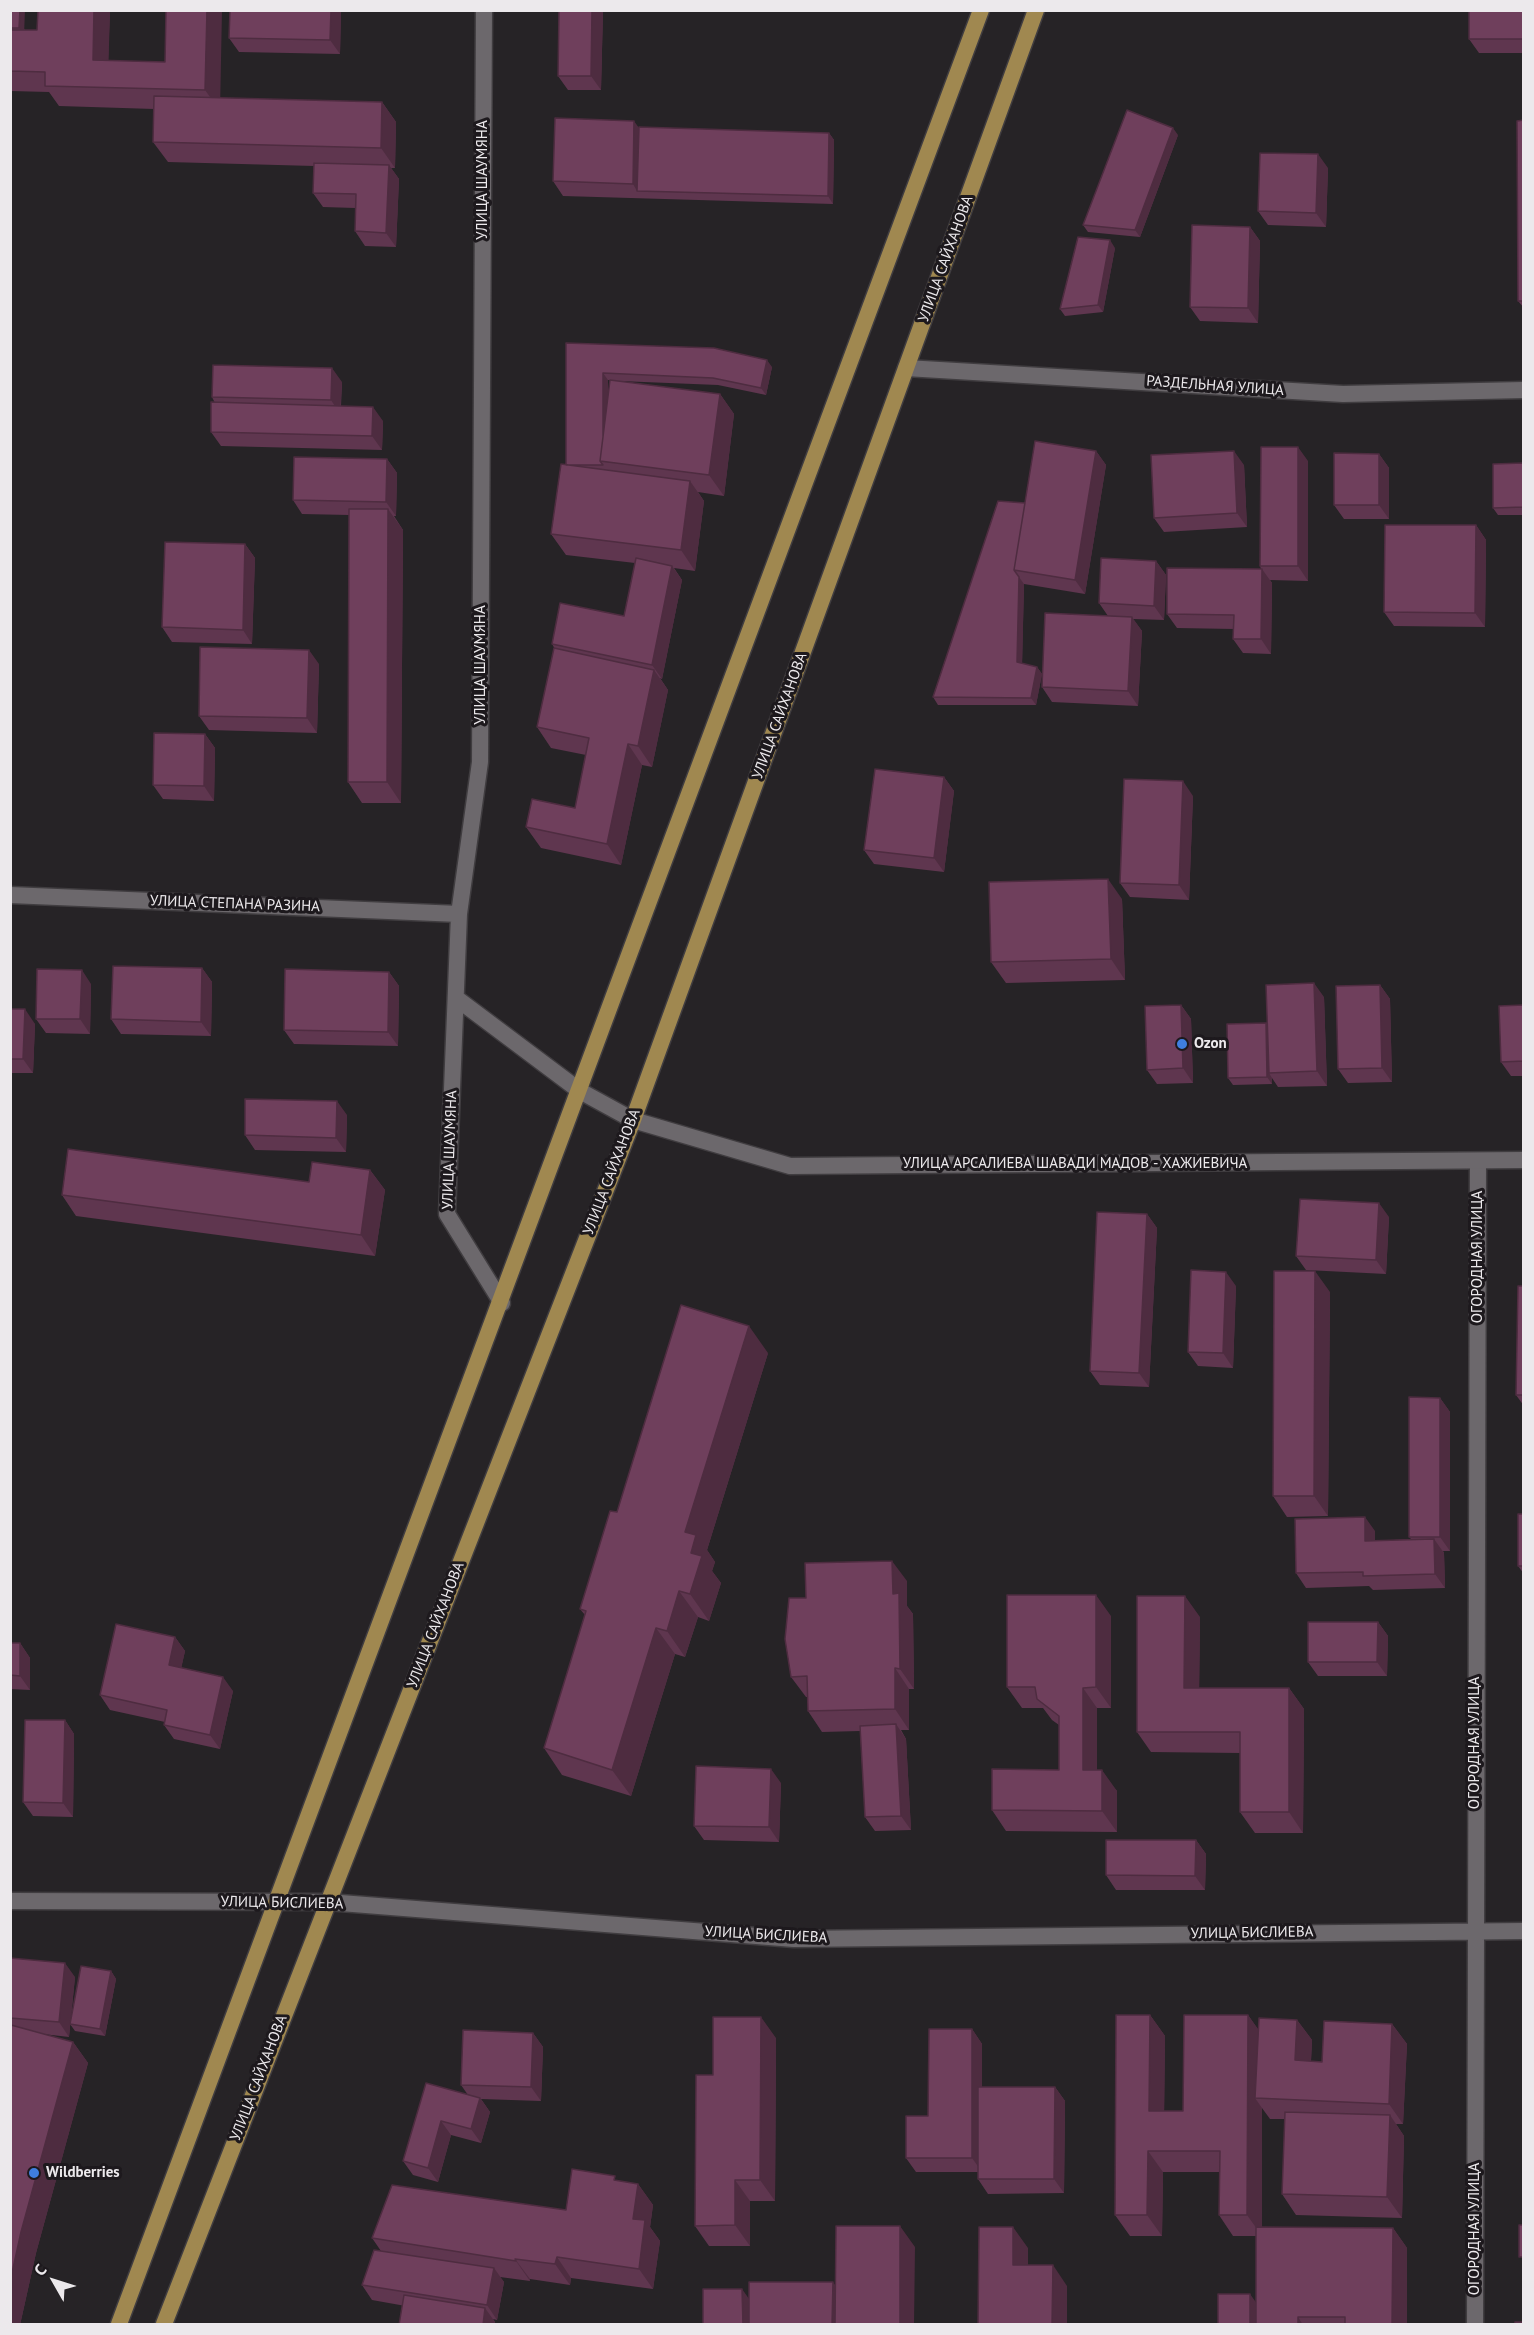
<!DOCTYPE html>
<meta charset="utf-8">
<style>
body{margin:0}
#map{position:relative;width:1534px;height:2335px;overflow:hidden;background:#262326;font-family:"PT Sans",sans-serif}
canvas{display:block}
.frame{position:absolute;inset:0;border:12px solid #ece9ec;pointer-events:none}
.north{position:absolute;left:24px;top:2251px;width:60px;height:60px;-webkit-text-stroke:4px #1d191d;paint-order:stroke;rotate:309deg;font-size:16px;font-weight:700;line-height:24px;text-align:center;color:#ece9ec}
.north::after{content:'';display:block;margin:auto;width:21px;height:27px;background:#ece9ec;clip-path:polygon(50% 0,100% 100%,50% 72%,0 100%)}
</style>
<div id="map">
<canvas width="1534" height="2335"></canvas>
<div class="frame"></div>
<div class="north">С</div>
</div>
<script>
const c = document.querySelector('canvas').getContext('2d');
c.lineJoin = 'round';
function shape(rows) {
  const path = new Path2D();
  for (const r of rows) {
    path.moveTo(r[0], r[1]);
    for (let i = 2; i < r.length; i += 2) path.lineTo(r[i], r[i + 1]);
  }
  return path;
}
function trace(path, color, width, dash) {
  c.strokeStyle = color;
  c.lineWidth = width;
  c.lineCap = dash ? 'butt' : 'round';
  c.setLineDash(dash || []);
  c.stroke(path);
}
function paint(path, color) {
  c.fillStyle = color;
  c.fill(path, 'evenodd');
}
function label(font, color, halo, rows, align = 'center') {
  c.font = font + ' "PT Sans",sans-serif';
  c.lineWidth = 6;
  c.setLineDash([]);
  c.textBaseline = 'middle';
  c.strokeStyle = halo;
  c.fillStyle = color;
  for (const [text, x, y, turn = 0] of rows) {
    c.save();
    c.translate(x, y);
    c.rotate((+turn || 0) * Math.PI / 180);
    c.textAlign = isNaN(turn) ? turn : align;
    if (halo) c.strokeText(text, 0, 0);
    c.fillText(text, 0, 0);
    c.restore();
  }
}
const minor = shape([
 [484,10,480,762,459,914,447,1214,502,1303],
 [906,368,1343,394,1524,390],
 [10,895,459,914],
 [456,998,580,1091,633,1120],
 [328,1902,794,1939,1524,1931],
 [1475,2324,1478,1161]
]);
const tertiary = shape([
 [633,1120,790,1166,1524,1160],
 [10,1901,328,1902]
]);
const primary = shape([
 [119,2324,981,10],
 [164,2324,633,1120,1036,10]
]);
trace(minor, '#403d40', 19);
trace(tertiary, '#403d40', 19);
trace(primary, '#403d40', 19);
trace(minor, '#6c686c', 16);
trace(tertiary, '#6c686c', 16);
trace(primary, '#a08850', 16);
paint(shape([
 [10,10,25,30,37,30,110,10,108,61,165,62,220,98,382,102,396,122,395,168,391,168,399,179,396,247,365,246,355,231,355,208,323,207,313,193,314,166,168,162,153,142,154,109,59,106,49,92,10,91],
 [341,10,340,54,239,52,229,38],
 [559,10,603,10,601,90,568,90,558,76],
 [1524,10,1524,53,1479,53,1469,39],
 [1524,120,1524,308,1518,301],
 [639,128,829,133,834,140,833,204,563,196,553,181],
 [1178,135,1140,237,1088,232,1083,225],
 [1328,168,1326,227,1268,225,1258,211],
 [1250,227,1260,241,1258,323,1200,321,1190,307],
 [1115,248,1103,312,1065,316,1060,309],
 [566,343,772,367,766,395,718,385,619,381,720,394,734,414,724,496,698,492,704,501,695,571,674,568,682,580,662,679,660,678,668,690,652,767,642,765,621,865,541,848,526,827,575,808,586,755,551,748,537,727,555,649,552,644,624,616,635,563,566,555,551,534,566,465],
 [608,380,610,380,608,395],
 [342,382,341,406,383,421,382,450,221,446,211,432,215,403,212,397],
 [1096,451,1106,465,1085,594,1024,584,1022,663,1037,667,1042,674,1036,705,938,705,933,697,1025,503],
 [1379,454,1389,468,1389,519,1344,519,1334,505],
 [387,459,397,473,396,516,394,516,403,530,401,803,362,803,348,782,349,515,302,514,293,500],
 [1308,461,1308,581,1270,580,1272,583,1271,654,1243,653,1233,639,1234,629,1177,628,1167,614,1261,569,1260,566],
 [1524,463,1524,515,1498,515,1493,508],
 [1244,465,1247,527,1164,532,1154,518],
 [1476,525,1486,540,1485,627,1394,626,1384,612],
 [245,544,255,558,252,644,172,642,162,627],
 [1156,561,1166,575,1164,620,1133,619,1142,631,1138,706,1052,702,1042,687,1108,616,1099,603],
 [319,664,317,733,209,730,199,716],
 [205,734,215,748,214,801,163,799,153,785],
 [944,777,954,791,944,872,874,864,864,850],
 [1193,796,1189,900,1130,897,1120,883],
 [1122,899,1125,980,1006,983,991,962],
 [202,968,212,982,211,1036,121,1034,111,1019],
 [389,972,399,986,398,1046,294,1044,284,1030],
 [91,984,90,1034,46,1033,36,1019],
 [1380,985,1390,999,1392,1082,1348,1083,1338,1069],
 [1324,997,1327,1086,1278,1087,1272,1078,1272,1084,1233,1085,1228,1078,1266,1023,1267,1025],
 [1181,1005,1191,1019,1193,1083,1157,1084,1147,1070],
 [1524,1005,1524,1076,1511,1076,1501,1062],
 [10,1009,35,1024,33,1073,10,1073],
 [347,1115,346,1152,255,1150,245,1135],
 [370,1170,385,1190,375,1256,76,1216,62,1195,309,1182],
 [1147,1214,1157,1228,1149,1387,1100,1385,1090,1371],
 [1389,1217,1386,1274,1306,1270,1296,1256],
 [1236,1286,1233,1368,1198,1366,1188,1352],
 [1524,1286,1524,1406,1516,1395],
 [1330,1292,1328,1516,1287,1517,1273,1496],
 [768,1353,707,1550,715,1562,712,1571,721,1583,709,1621,698,1617,685,1657,675,1654,631,1796,562,1775,544,1748,585,1615,580,1609,617,1512],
 [1440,1398,1450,1412,1450,1551,1443,1551,1444,1553,1445,1588,1373,1590,1369,1586,1306,1588,1296,1573,1375,1531,1375,1541,1411,1539,1409,1537],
 [1524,1514,1524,1574,1518,1566],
 [907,1581,907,1606,913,1614,914,1689,909,1689,909,1730,901,1730,906,1739,911,1830,875,1831,865,1817,860,1731,822,1732,808,1711,808,1697,806,1697,791,1677,806,1598],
 [1111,1616,1111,1708,1097,1708,1097,1770,1117,1791,1117,1832,1006,1831,992,1810,1059,1770,1059,1725,1052,1720,1043,1708,1022,1708,1007,1687],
 [1200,1617,1199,1688,1289,1688,1304,1709,1303,1833,1255,1833,1240,1812,1240,1753,1151,1752,1137,1732],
 [1378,1622,1388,1636,1387,1676,1318,1676,1308,1662],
 [175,1637,185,1651,181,1668,233,1691,220,1749,174,1739,164,1725,165,1722,110,1710,100,1695],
 [10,1643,20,1643,30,1658,30,1690,10,1689],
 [65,1720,74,1734,73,1817,33,1816,23,1802],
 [781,1783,779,1842,704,1840,694,1826],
 [1196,1840,1206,1854,1205,1890,1116,1890,1106,1875],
 [10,1958,75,1977,69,2037,43,2034,73,2042,88,2063,36,2253,20,2325,10,2325],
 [111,1971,116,1979,105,2036,75,2031,70,2024],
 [1150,2015,1165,2036,1164,2111,1183,2111,1248,2015,1259,2031,1297,2020,1312,2040,1311,2061,1322,2062,1392,2024,1407,2044,1403,2124,1396,2124,1404,2136,1402,2218,1296,2215,1282,2194,1285,2119,1270,2119,1262,2108,1262,2227,1393,2228,1407,2248,1407,2325,1218,2325,1256,2303,1256,2236,1233,2236,1219,2215,1219,2172,1163,2172,1162,2236,1130,2236,1115,2215],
 [972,2029,982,2044,982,2087,1055,2087,1065,2101,1064,2193,988,2194,978,2179,978,2172,916,2172,906,2158,928,2116],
 [533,2033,543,2047,541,2101,481,2099,490,2112,481,2143,451,2135,438,2182,413,2175,403,2161,426,2083,468,2095,461,2085],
 [776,2038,775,2201,750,2201,750,2246,709,2246,695,2226,713,2075],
 [619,2181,638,2184,653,2205,650,2227,660,2241,653,2289,571,2278,570,2285,530,2279,530,2281,500,2277,504,2282,497,2320,493,2319,495,2322,372,2300,362,2285,381,2251,372,2238,566,2210]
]), '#5f364f');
paint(shape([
 [20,10,25,10,24,35,19,28],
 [94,10,110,10,108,81,93,60],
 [207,10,222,10,220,111,205,90],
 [331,10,341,10,340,54,330,40],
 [592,10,603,10,601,90,591,76],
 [382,102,396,122,395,168,381,148],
 [634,121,644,135,637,191,633,184],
 [1173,128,1178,135,1140,237,1135,230],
 [829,133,834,140,833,204,828,196],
 [1318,154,1328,168,1326,227,1316,213],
 [389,165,399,179,396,247,386,233],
 [1250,227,1260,241,1258,323,1248,308],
 [1110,240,1115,248,1103,312,1098,305],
 [767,360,772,367,766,395,761,388],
 [332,368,342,382,340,414,331,400],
 [603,373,608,380,608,462,603,462],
 [720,394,734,414,724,496,709,475],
 [373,407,383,421,382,450,372,436],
 [1298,447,1308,461,1308,581,1298,566],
 [1096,451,1106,465,1085,594,1075,580],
 [1234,451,1244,465,1247,527,1237,513],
 [1379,454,1389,468,1389,519,1379,505],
 [387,459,397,473,396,516,386,502],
 [690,481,704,501,695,571,681,550],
 [388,509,403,530,401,803,387,782],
 [1476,525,1486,540,1485,627,1475,613],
 [245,544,255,558,252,644,243,630],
 [1156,561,1166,575,1164,620,1154,606],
 [672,566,682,580,662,679,652,665],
 [1262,569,1272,583,1271,654,1261,639],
 [1019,577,1024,584,1022,669,1017,662],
 [1132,617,1142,631,1138,706,1128,691],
 [309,650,319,664,317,733,307,718],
 [1037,667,1042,674,1036,705,1031,698],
 [654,670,668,690,652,767,638,746],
 [205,734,215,748,214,801,204,786],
 [628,744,642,765,621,865,607,844],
 [944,777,954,791,944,872,934,858],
 [1183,781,1193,796,1189,900,1179,885],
 [1108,879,1122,899,1125,980,1111,959],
 [202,968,212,982,211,1036,201,1022],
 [82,970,91,984,90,1034,80,1019],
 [389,972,399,986,398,1046,388,1032],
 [1314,983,1324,997,1327,1086,1317,1071],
 [1380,985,1390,999,1392,1082,1382,1068],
 [1181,1005,1191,1019,1193,1083,1183,1068],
 [25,1009,35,1024,33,1073,23,1059],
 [1266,1023,1271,1030,1269,1073,1272,1078,1272,1084,1267,1077],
 [337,1101,347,1115,346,1152,336,1138],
 [370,1170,385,1190,375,1256,361,1235],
 [1379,1203,1389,1217,1386,1274,1376,1260],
 [1147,1214,1157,1228,1149,1387,1139,1373],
 [1315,1271,1330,1292,1328,1516,1314,1496],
 [1226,1272,1236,1286,1233,1368,1223,1353],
 [749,1326,768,1353,707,1550,715,1562,712,1571,721,1583,709,1621,690,1594,691,1553,685,1532],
 [1440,1398,1450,1412,1450,1551,1440,1537],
 [1365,1517,1375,1531,1375,1555,1365,1541],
 [1434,1539,1444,1553,1445,1588,1435,1574],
 [892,1561,907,1581,907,1606,913,1614,914,1689,900,1669,893,1594],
 [679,1591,698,1617,685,1657,667,1631],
 [1096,1595,1111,1616,1111,1708,1096,1687],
 [1185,1596,1200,1617,1199,1709,1184,1688],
 [1378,1622,1388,1636,1387,1676,1377,1662],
 [656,1628,675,1654,631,1796,612,1770],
 [175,1637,185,1651,179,1679,169,1665],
 [20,1643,30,1658,30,1690,20,1676],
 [895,1668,909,1689,909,1730,895,1709],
 [223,1677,233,1691,220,1749,210,1735],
 [1083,1688,1097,1708,1097,1790,1083,1770],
 [1289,1688,1304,1709,1303,1833,1289,1812],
 [65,1720,74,1734,73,1817,63,1803],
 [896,1724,906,1739,911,1830,901,1816],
 [771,1769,781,1783,779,1842,769,1827],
 [1102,1770,1117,1791,1117,1832,1102,1811],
 [1196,1840,1206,1854,1205,1890,1195,1876],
 [65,1963,75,1977,69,2037,59,2022],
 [111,1971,116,1979,105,2036,100,2029],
 [1150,2015,1165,2036,1164,2131,1149,2111],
 [1248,2015,1263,2036,1255,2098,1262,2108,1262,2236,1247,2215],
 [761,2017,776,2038,775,2201,760,2180],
 [1297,2020,1312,2040,1310,2081,1295,2060],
 [1392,2024,1407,2044,1403,2124,1389,2104],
 [972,2029,982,2044,982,2172,972,2158],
 [533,2033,543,2047,541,2101,531,2087],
 [73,2042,88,2063,36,2253,20,2325,10,2325,10,2282,21,2232],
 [1055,2087,1065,2101,1064,2193,1054,2179],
 [480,2098,490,2112,481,2143,471,2129],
 [1390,2115,1404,2136,1402,2218,1387,2197],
 [441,2121,451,2135,438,2182,428,2168],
 [1148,2151,1163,2172,1162,2236,1147,2215],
 [735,2180,750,2201,750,2246,735,2225],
 [638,2184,653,2205,650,2227,660,2241,653,2289,639,2269,633,2219],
 [900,2226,915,2247,914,2325,900,2325],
 [1013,2227,1028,2248,1028,2286,1013,2265],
 [1393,2228,1407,2248,1407,2325,1392,2325],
 [557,2257,571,2278,570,2285,555,2264],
 [515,2259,530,2279,530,2281,516,2261],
 [1053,2265,1067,2286,1067,2325,1052,2324],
 [494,2268,504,2282,497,2320,487,2305],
 [833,2282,843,2296,842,2325,832,2325],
 [742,2289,752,2303,752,2325,743,2325],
 [1250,2294,1265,2315,1265,2325,1250,2325],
 [485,2308,495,2322,495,2325,483,2325],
 [1298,2317,1303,2325,1298,2325]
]), '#4e2c40');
const building = shape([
 [10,10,20,10,19,28,10,28,10,10],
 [38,10,94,10,93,60,165,62,166,10,207,10,205,90,45,86,45,72,10,71,10,30,37,30,38,10],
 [230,10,331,10,330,40,229,38,230,10],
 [559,10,592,10,591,76,558,76,559,10],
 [1469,10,1524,10,1524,39,1469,39,1469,10],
 [154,96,382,102,381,148,153,142,154,96],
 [1127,110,1173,128,1135,230,1083,225,1127,110],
 [555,118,634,121,633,184,553,181,555,118],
 [1524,120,1524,301,1518,301,1517,121,1524,120],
 [639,127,829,133,828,196,637,191,639,127],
 [1260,153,1318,154,1316,213,1258,211,1260,153],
 [314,163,389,165,386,233,355,231,356,194,313,193,314,163],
 [1192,225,1250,227,1248,308,1190,307,1192,225],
 [1078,237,1110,240,1098,305,1060,309,1078,237],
 [566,343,714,348,767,360,761,388,713,378,603,373,603,437,600,461,603,465,566,465,566,343],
 [213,365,332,368,331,400,212,397,213,365],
 [610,380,720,394,709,475,600,461,610,380],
 [211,402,373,407,372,436,211,432,211,402],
 [1035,441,1096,451,1075,580,1014,570,1035,441],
 [1261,447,1298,447,1298,566,1260,566,1261,447],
 [1234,451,1237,513,1154,518,1151,455,1234,451],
 [1334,453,1379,454,1379,505,1334,505,1334,453],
 [294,457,387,459,386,502,293,500,294,457],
 [1524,463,1524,507,1493,508,1493,464,1524,463],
 [561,464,690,481,681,550,551,534,561,464],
 [998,501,1025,503,1014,570,1019,577,1017,662,1037,667,1031,698,933,697,998,501],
 [349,509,388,509,387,782,348,782,349,509],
 [1385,525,1476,525,1475,613,1384,612,1385,525],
 [165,542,245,544,243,630,162,627,165,542],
 [636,558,672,566,652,665,552,644,560,603,624,616,636,558],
 [1101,558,1156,561,1154,606,1099,603,1101,558],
 [1167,568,1262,569,1261,639,1233,639,1234,615,1167,614,1167,568],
 [1045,613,1132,617,1128,691,1042,687,1045,613],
 [200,647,309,650,307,718,199,716,200,647],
 [554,648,654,670,638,746,628,744,607,844,526,827,532,799,575,808,589,738,537,727,554,648],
 [154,733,205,734,204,786,153,785,154,733],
 [875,769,944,777,934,858,864,850,875,769],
 [1124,779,1183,781,1179,885,1120,883,1124,779],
 [1108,879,1111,959,991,962,989,882,1108,879],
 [113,966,202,968,201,1022,111,1019,113,966],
 [37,969,82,970,80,1019,36,1019,37,969],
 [285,969,389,972,388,1032,284,1030,285,969],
 [1314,983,1317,1071,1269,1073,1266,985,1314,983],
 [1380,985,1382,1068,1338,1069,1336,986,1380,985],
 [1181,1005,1183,1068,1147,1070,1145,1006,1181,1005],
 [1524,1005,1524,1061,1501,1062,1499,1006,1524,1005],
 [10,1009,25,1009,23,1059,10,1059,10,1009],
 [1266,1023,1267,1077,1228,1078,1227,1024,1266,1023],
 [245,1099,337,1101,336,1138,245,1135,245,1099],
 [68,1149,309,1182,312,1162,370,1170,361,1235,62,1195,68,1149],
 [1300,1199,1379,1203,1376,1260,1296,1256,1300,1199],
 [1097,1212,1147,1214,1139,1373,1090,1371,1097,1212],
 [1191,1270,1226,1272,1223,1353,1188,1352,1191,1270],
 [1274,1271,1315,1271,1314,1496,1273,1496,1274,1271],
 [1518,1286,1524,1286,1524,1395,1516,1395,1518,1286],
 [681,1305,749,1326,685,1532,696,1535,691,1553,702,1556,690,1594,679,1591,667,1631,656,1628,612,1770,544,1748,586,1611,580,1609,610,1511,617,1512,681,1305],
 [1409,1397,1440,1398,1440,1537,1409,1537,1409,1397],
 [1518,1514,1524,1514,1524,1566,1518,1566,1518,1514],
 [1365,1517,1365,1541,1434,1539,1435,1574,1363,1576,1363,1572,1296,1573,1295,1519,1365,1517],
 [892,1561,893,1594,899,1593,900,1669,895,1668,895,1709,808,1711,807,1676,791,1677,785,1639,789,1598,806,1598,805,1563,892,1561],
 [1007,1595,1096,1595,1096,1687,1083,1688,1083,1770,1102,1770,1102,1811,992,1810,992,1769,1059,1770,1059,1716,1037,1699,1035,1687,1007,1687,1007,1595],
 [1137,1596,1185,1596,1184,1688,1289,1688,1289,1812,1240,1812,1240,1732,1137,1732,1137,1596],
 [1308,1622,1378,1622,1377,1662,1308,1662,1308,1622],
 [116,1624,175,1637,169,1665,223,1677,210,1735,164,1725,167,1710,100,1695,116,1624],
 [10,1643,20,1643,20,1676,10,1675,10,1643],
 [25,1720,65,1720,63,1803,23,1802,25,1720],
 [896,1724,901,1816,865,1817,860,1726,896,1724],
 [696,1766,771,1769,769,1827,694,1826,696,1766],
 [1106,1840,1196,1840,1195,1876,1106,1875,1106,1840],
 [10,1958,65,1963,59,2022,10,2018,10,1958],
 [81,1966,111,1971,100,2029,70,2024,81,1966],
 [1116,2015,1150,2015,1149,2111,1183,2111,1184,2015,1248,2015,1247,2215,1219,2215,1220,2151,1148,2151,1147,2215,1115,2215,1116,2015],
 [713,2017,761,2017,760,2180,735,2180,735,2225,695,2226,696,2075,713,2075,713,2017],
 [1259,2018,1297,2020,1295,2060,1322,2062,1324,2021,1392,2024,1389,2104,1255,2098,1259,2018],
 [11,2025,73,2042,21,2232,10,2282,11,2025],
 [929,2029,972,2029,972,2158,906,2158,906,2116,928,2116,929,2029],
 [463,2030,533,2033,531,2087,461,2085,463,2030],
 [426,2083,480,2098,471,2129,441,2121,428,2168,403,2161,426,2083],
 [978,2087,1055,2087,1054,2179,978,2179,978,2087],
 [1285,2112,1390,2115,1387,2197,1282,2194,1285,2112],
 [572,2169,615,2176,614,2180,638,2184,633,2219,645,2220,639,2269,557,2257,555,2264,515,2259,516,2261,372,2238,392,2185,566,2210,572,2169],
 [1519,2225,1524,2225,1524,2257,1519,2257,1519,2225],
 [836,2226,900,2226,900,2325,835,2325,836,2226],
 [979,2227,1013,2227,1013,2265,1053,2265,1052,2324,1108,2325,978,2325,979,2227],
 [1256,2227,1393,2228,1392,2325,1345,2325,1345,2317,1298,2317,1298,2325,1256,2325,1256,2227],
 [374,2250,494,2268,487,2305,362,2285,374,2250],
 [749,2282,833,2282,832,2325,749,2325,749,2282],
 [703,2289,742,2289,743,2325,703,2325,703,2289],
 [1218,2294,1250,2294,1250,2325,1218,2325,1218,2294],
 [404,2295,485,2308,483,2325,399,2325,404,2295],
 [1515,2322,1524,2322,1524,2325,1515,2325,1515,2322]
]);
paint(building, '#6f3f5c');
trace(building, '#4e2c40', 1.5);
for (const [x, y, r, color] of [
 [1182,1044,6,"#3f7fe0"],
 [34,2173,6,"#3f7fe0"]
]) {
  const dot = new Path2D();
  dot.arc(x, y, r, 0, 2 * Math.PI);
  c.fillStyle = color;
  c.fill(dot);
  trace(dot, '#1d191d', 2);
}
label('15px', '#ece9ec', '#1d191d', [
 ["УЛИЦА ШАУМЯНА",483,180,-90],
 ["УЛИЦА САЙХАНОВА",946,259,-70],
 ["РАЗДЕЛЬНАЯ УЛИЦА",1215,386,4],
 ["УЛИЦА ШАУМЯНА",481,665,-90],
 ["УЛИЦА САЙХАНОВА",780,716,-70],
 ["УЛИЦА СТЕПАНА РАЗИНА",235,904,2],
 ["УЛИЦА ШАУМЯНА",450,1150,-88],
 ["УЛИЦА АРСАЛИЕВА ШАВАДИ МАДОВ - ХАЖИЕВИЧА",1075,1164],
 ["УЛИЦА САЙХАНОВА",612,1172,-69],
 ["ОГОРОДНАЯ УЛИЦА",1478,1257,-90],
 ["УЛИЦА САЙХАНОВА",436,1625,-69],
 ["ОГОРОДНАЯ УЛИЦА",1475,1743,-90],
 ["УЛИЦА БИСЛИЕВА",282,1903,1],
 ["УЛИЦА БИСЛИЕВА",1252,1933,-1],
 ["УЛИЦА БИСЛИЕВА",766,1935,3],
 ["УЛИЦА САЙХАНОВА",259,2078,-69],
 ["ОГОРОДНАЯ УЛИЦА",1475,2229,-90]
]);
label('bold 15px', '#ece9ec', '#1d191d', [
 ["Ozon",1194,1044],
 ["Wildberries",46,2173]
], 'left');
</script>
